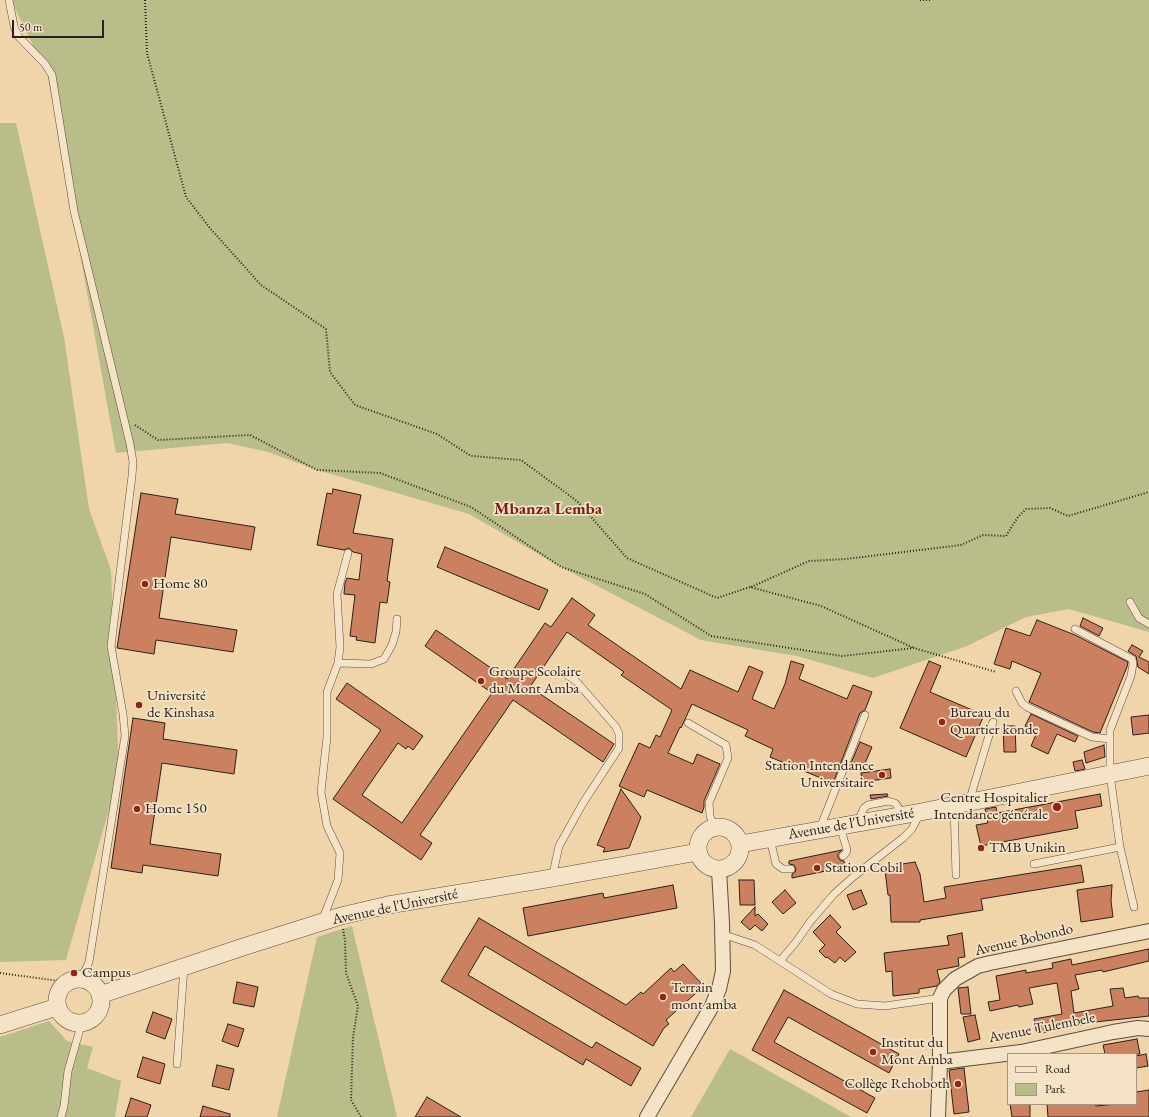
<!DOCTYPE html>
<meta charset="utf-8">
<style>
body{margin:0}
#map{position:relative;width:1149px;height:1117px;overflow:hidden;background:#f0d4aa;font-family:"EB Garamond",serif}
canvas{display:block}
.legend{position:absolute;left:1007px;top:1053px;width:130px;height:52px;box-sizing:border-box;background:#f5e3c8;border:1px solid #a59583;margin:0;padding:5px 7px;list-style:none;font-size:12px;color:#2c201c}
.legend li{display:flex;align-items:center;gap:8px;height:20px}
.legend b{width:20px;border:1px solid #a59583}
.scale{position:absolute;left:12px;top:20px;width:92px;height:18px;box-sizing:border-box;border:2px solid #2c201c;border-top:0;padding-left:5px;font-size:12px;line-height:14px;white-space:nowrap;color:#2c201c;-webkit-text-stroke:3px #f5e3c8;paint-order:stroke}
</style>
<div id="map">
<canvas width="1149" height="1117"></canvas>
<ul class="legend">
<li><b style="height:5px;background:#f5e3c8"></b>Road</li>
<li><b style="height:11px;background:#b8bd89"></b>Park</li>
</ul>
<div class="scale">50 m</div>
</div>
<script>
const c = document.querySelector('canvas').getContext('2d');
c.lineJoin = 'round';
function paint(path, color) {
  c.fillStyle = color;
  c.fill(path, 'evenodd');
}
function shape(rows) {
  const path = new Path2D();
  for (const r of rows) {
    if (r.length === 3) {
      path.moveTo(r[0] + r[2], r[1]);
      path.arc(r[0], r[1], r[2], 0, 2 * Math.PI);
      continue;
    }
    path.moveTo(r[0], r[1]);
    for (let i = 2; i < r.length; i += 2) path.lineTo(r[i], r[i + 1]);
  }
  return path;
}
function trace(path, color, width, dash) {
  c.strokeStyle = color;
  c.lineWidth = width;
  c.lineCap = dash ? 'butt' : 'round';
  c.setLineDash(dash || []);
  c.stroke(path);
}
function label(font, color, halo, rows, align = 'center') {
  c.font = font + ' "EB Garamond",serif';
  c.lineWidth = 3.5;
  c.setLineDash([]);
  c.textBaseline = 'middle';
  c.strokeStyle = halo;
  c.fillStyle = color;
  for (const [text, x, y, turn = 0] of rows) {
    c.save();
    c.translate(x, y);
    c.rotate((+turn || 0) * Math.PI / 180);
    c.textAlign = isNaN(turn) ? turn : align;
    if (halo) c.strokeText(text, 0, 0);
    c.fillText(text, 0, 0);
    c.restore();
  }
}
paint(shape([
 [11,0,1149,0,1149,632,1069,609,1026,617,967,646,873,678,797,656,701,640,561,567,469,514,317,470,268,452,227,443,116,453,48,76],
 [0,123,16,123,64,337,89,509,111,570,119,774,66,960,0,962],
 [352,926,397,1117,277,1117,317,937],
 [49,1021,67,1041,93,1047,87,1068,121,1081,115,1117,0,1117,0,1037],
 [730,1049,851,1117,691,1117]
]), '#b8bd89');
const building = shape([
 [333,489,361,495,353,533,393,539,387,581,390,582,387,603,380,602,375,643,356,640,357,637,350,636,355,595,344,594,345,583,347,578,359,580,362,554,353,552,349,548,344,550,317,545,327,493,332,494,333,489],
 [141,493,178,499,175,514,255,527,251,550,171,537,159,618,237,630,233,652,156,640,154,654,117,648,141,493],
 [445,547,548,590,539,610,437,567,445,547],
 [572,598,595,615,588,625,681,689,690,670,738,692,749,666,763,672,752,699,774,709,785,684,791,661,804,665,799,679,847,699,853,685,872,692,865,710,860,713,833,783,770,757,773,749,745,736,748,730,692,704,681,728,680,727,668,753,693,764,697,754,720,764,704,801,704,807,702,813,647,790,644,797,619,786,639,743,650,748,656,735,660,737,672,710,621,675,624,672,567,632,530,687,614,744,603,762,513,700,420,835,432,843,421,860,333,799,381,730,336,699,347,683,423,736,413,750,408,746,406,749,398,743,362,795,402,823,492,693,425,646,436,630,507,679,545,623,551,627,572,598],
 [1083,618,1103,628,1099,636,1080,626,1083,618],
 [1037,620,1075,635,1128,662,1127,667,1100,733,1093,732,1029,702,1041,673,1012,661,1010,669,994,664,1006,628,1030,636,1037,620],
 [1132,645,1143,651,1139,657,1149,662,1149,674,1138,667,1136,656,1128,651,1132,645],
 [929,661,941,666,930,692,984,715,966,757,900,728,929,661],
 [1031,714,1078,736,1075,742,1057,734,1048,754,1031,746,1037,732,1025,726,1031,714],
 [1149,715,1149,733,1133,735,1131,717,1149,715],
 [133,718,165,723,163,739,237,750,234,774,162,763,150,844,221,854,218,876,143,865,142,873,111,868,133,718],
 [1003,726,1015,726,1016,752,1004,752,1003,726],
 [860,742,872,747,863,768,851,763,860,742],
 [1104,745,1105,757,1086,763,1084,752,1104,745],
 [1082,760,1085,769,1075,771,1073,762,1082,760],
 [890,769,891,778,862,782,861,773,890,769],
 [621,789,641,817,629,848,603,852,605,848,597,845,621,789],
 [887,794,888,796,871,799,870,795,887,794],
 [1100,794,1102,806,1075,811,1078,828,981,846,976,825,988,823,985,809,996,807,997,813,1100,794],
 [842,850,838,854,838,857,840,860,844,861,845,867,792,878,792,874,795,872,796,869,794,865,789,864,789,861,842,850],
 [915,862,920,874,924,902,946,898,944,887,1081,865,1084,882,981,899,983,910,920,920,920,922,891,922,890,895,888,895,885,870,897,868,896,865,915,862],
 [739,880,754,880,755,905,740,905,739,880],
 [673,885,677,908,528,936,523,908,603,893,604,898,673,885],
 [1112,885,1111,901,1113,917,1081,922,1077,890,1112,885],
 [785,890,796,903,783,914,772,902,785,890],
 [861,890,867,904,853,910,847,895,861,890],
 [755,907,755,916,758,914,768,924,762,931,755,925,750,930,741,922,755,907],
 [830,915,841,927,836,932,856,952,845,962,840,957,835,963,827,957,826,958,819,951,825,945,813,932,830,915],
 [479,918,626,1005,641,992,643,994,671,968,674,972,683,964,701,983,693,991,695,994,666,1020,669,1024,664,1028,653,1046,485,946,468,975,592,1048,596,1042,641,1068,631,1086,586,1059,583,1065,441,981,479,918],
 [962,933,965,957,958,958,959,966,937,970,940,982,937,986,919,989,919,993,893,996,892,971,886,972,884,953,949,945,947,936,962,933],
 [1149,949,1149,961,1103,972,1102,970,1075,975,1079,989,1071,991,1074,1013,1113,1006,1110,989,1123,988,1125,998,1138,996,1139,998,1149,998,1149,1016,1095,1022,1037,1034,1034,1019,1062,1014,1057,983,1029,988,1033,1004,1019,1007,1018,1005,990,1011,988,1002,1000,1000,996,976,1026,970,1026,973,1053,968,1052,963,1071,959,1072,965,1149,949],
 [237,982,258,987,254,1007,233,1003,237,982],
 [968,987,971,1014,961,1014,958,988,968,987],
 [784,990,899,1054,889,1073,788,1017,774,1042,875,1098,867,1113,752,1050,784,990],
 [153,1012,172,1019,165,1039,146,1032,153,1012],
 [975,1015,980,1039,968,1042,963,1017,975,1015],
 [228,1024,244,1029,238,1047,222,1041,228,1024],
 [1137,1039,1140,1054,1105,1054,1103,1045,1137,1039],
 [1146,1054,1148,1066,1136,1068,1136,1056,1146,1054],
 [143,1057,165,1064,160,1084,137,1077,143,1057],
 [217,1065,234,1069,229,1090,212,1086,217,1065],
 [964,1068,969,1112,954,1114,949,1070,964,1068],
 [1149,1090,1149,1117,1048,1117,1047,1104,1095,1104,1096,1106,1115,1104,1136,1104,1136,1092,1149,1090],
 [427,1097,461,1117,415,1117,427,1097],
 [131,1098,151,1105,147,1117,125,1117,131,1098],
 [1010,1104,1030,1104,1030,1117,1012,1117,1010,1104],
 [203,1106,230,1114,230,1117,200,1117,203,1106]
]);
paint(building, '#cb8160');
trace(building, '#2c201c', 1);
const service = shape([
 [9,0,14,26,18,36,45,64,52,75,74,211,130,444,133,462,132,476,111,646,123,714,125,736,89,962,81,979],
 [1130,602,1139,618,1149,624],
 [1075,629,1132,659,1133,664,1131,676,1110,730,1110,774,1120,847,1134,907],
 [338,663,371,664,384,659,392,645,396,632,397,619],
 [1016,691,1022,703,1027,707,1092,737,1110,739],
 [688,723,726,745,728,758,709,803,710,816,715,828],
 [969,802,993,722],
 [954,805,956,875],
 [858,821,864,808,868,805,888,801,895,803,904,815],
 [840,826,847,850,846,853,843,856],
 [820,828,865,715],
 [770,839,776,864,783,869,791,869],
 [1034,864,1120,847],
 [552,878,559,846,583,803,619,748,619,734,616,727,576,681,567,675],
 [322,921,338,880,340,853,327,826,321,792,327,737,327,692,338,663,340,647,337,594,348,553],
 [722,934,755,945,831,994,857,1004,885,1006,940,998],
 [780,961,796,942,810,922,834,894,853,877,903,838,912,829,920,813],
 [177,1064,184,967],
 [61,1117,64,1106,68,1071,82,1022]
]);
const minor = shape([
 [940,1062,1021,1052,1113,1032,1138,1028,1149,1029],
 [647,1117,712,1006,719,989,723,971,722,923,719,870],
 [938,1117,940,1062,940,998,944,990,955,979,978,966,990,963,1149,931]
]);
const tertiary = shape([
 [719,848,21],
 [740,844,921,812,1149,766],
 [79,1001,22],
 [100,995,243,947,341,916,388,905,552,878,698,852],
 [0,1025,57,1007]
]);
trace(service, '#5d4d40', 8);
trace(minor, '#5d4d40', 16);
trace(tertiary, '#5d4d40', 18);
trace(shape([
 [145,0,147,53,186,197,209,227,261,285,326,329,330,372,355,405,437,434,471,456,521,460,577,501,627,558,717,598,750,587,821,606,914,648],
 [920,0,930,0],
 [135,425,158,440,250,435,317,470,380,473,471,507,561,567,645,594,711,636,842,656,914,648,996,672],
 [751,587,809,561,846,559,961,545,983,535,1006,536,1018,517,1026,509,1050,508,1068,516,1149,492],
 [343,929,345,941,346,973,358,1006,353,1037,351,1100,361,1117],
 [0,973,67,982]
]), '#2c201c', 2, [1, 2]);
trace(service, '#f5e3c8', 7);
trace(minor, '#f5e3c8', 14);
trace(tertiary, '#f5e3c8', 17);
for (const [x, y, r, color] of [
 [145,584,4,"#8f2418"],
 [481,681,4,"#8f2418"],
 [139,705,4,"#8f2418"],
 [942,722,4,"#8f2418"],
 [882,775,4,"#8f2418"],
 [1057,807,5,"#8f2418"],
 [137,809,4,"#8f2418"],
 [981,848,4,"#8f2418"],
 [817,868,4,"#8f2418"],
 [74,973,4,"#8f2418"],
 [663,997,4,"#8f2418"],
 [873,1052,4,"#8f2418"],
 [958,1084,4,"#8f2418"]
]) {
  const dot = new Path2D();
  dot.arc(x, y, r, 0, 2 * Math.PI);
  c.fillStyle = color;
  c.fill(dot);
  trace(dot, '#f5e3c8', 1.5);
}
label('15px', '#2c201c', '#f5e3c8', [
 ["Home 80",153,584],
 ["Groupe Scolaire",489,672],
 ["du Mont Amba",489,689],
 ["Université",147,696],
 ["de Kinshasa",147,713],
 ["Bureau du",950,713],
 ["Quartier konde",950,730],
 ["Station Intendance",874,766,"right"],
 ["Universitaire",874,783,"right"],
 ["Centre Hospitalier",1048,798,"right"],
 ["Intendance générale",1048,815,"right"],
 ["Home 150",145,809],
 ["TMB Unikin",989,848],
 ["Station Cobil",825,868],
 ["Campus",82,973],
 ["Terrain",671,988],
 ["mont amba",671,1005],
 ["Institut du",881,1043],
 ["Mont Amba",881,1060],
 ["Collège Rehoboth",950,1084,"right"]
], 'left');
label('15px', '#2c201c', '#f5e3c8', [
 ["Avenue de l'Université",851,824,-10],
 ["Avenue de l'Université",395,907,-12],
 ["Avenue Bobondo",1024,940,-13],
 ["Avenue Tulembele",1042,1028,-11]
]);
label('bold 17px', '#7a1f14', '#f5e3c8', [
 ["Mbanza Lemba",548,509]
]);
</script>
